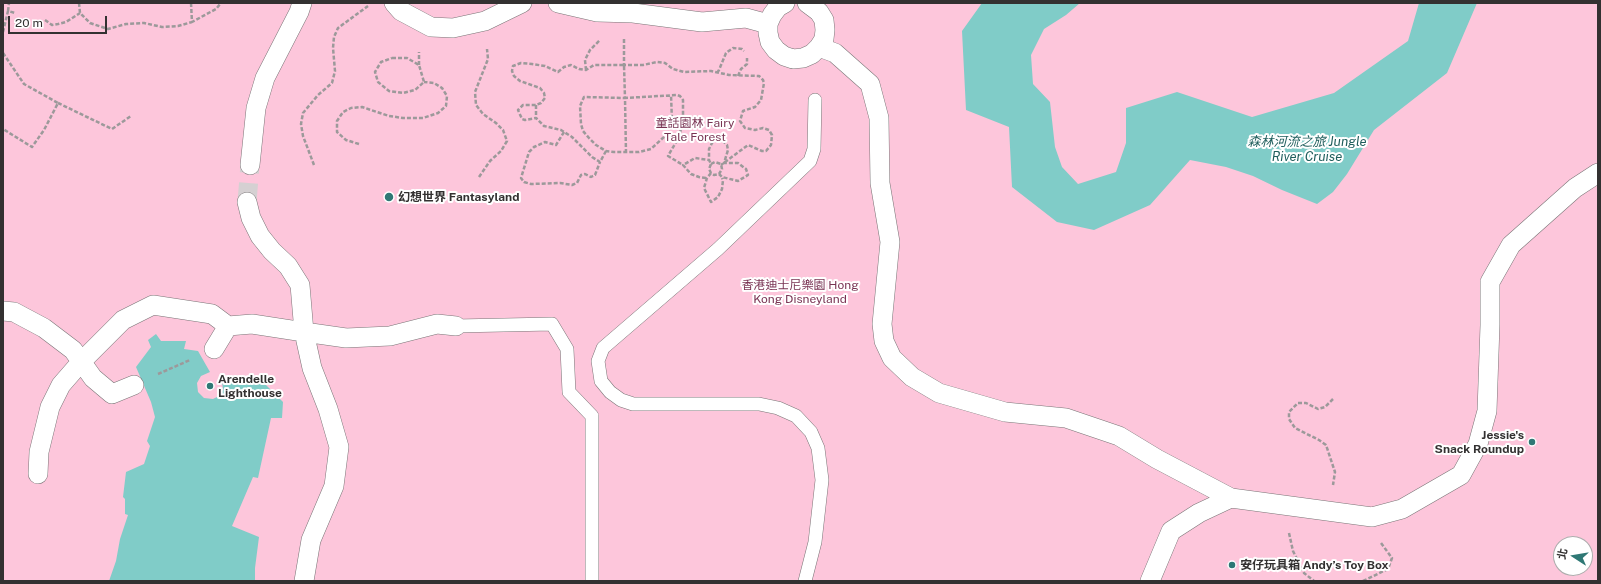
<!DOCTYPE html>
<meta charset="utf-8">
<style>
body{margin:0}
#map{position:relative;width:1601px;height:584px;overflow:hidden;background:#fdf8fa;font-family:"Public Sans","Noto Sans TC",sans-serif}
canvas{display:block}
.frame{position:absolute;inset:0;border:4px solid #333131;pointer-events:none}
.north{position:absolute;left:1553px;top:536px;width:40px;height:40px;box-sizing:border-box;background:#fff;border:1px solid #adadad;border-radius:50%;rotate:282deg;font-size:11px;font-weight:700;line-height:16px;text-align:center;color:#333131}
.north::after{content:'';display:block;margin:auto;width:14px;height:18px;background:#2f7875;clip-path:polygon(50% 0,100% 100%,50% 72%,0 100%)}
.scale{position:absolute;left:8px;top:16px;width:99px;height:18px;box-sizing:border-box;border:2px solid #333131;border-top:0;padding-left:5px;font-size:12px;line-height:14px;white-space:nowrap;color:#333131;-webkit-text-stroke:3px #fff;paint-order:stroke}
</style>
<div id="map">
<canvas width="1601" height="584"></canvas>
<div class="frame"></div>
<div class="north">北</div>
<div class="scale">20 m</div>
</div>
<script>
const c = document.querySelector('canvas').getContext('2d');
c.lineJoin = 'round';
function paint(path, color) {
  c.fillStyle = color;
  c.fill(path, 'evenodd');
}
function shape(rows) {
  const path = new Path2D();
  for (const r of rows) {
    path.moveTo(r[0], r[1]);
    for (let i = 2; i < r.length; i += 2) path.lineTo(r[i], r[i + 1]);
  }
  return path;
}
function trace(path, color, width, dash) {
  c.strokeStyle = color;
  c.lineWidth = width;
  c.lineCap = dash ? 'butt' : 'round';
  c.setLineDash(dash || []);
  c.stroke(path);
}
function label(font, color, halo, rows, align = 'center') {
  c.font = font + ' "Public Sans","Noto Sans TC",sans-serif';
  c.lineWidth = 4;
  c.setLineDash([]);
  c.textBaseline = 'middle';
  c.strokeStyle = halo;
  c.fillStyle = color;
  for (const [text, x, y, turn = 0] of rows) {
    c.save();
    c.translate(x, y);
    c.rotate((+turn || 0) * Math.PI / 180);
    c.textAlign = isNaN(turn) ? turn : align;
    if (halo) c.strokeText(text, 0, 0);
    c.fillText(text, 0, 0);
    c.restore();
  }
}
paint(shape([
 [3,3,1598,3,1598,581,3,581],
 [1561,544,1585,544,1585,568,1561,568]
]), '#fdc6db');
paint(shape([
 [982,3,1080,3,1066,15,1044,29,1031,55,1033,84,1050,102,1055,147,1062,167,1078,184,1116,172,1126,143,1126,108,1177,92,1252,117,1334,93,1408,41,1419,3,1477,3,1447,73,1374,130,1347,174,1333,192,1317,204,1282,190,1253,176,1226,167,1190,160,1150,205,1094,230,1057,222,1012,187,1009,127,966,110,962,31],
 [156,334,161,341,186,341,184,349,198,351,210,372,201,376,197,383,198,392,204,398,213,399,217,397,223,390,222,381,226,377,266,385,283,402,282,418,271,418,258,478,253,477,232,526,259,537,255,568,255,581,109,581,116,561,120,539,128,515,125,514,125,499,123,497,126,472,144,464,150,446,147,441,155,417,151,402,136,367,151,347,148,340]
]), '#80ccc8');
trace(shape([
 [247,202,250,165]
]), '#d5d0d2', 19, [19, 10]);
const service = shape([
 [456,326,552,324,567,349,569,392,592,416,592,581],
 [805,581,815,542,822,480,818,448,811,432,796,416,778,408,759,404,633,404,621,400,610,392,601,381,598,361,603,348,718,249,810,161,814,149,815,100]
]);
const pedestrian = shape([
 [394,3,401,11,431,27,453,28,485,21,522,3],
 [558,3,597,12,633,13,702,22,746,18,768,24],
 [785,3,778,7,772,15,768,24,768,33,770,42,776,50,784,56,793,59,803,58,812,54,819,47,824,39,825,30,824,20,819,12,807,3],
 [819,47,835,53,870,84,879,118,880,183,890,242,882,324,884,341,892,358,912,377,939,393,1005,412,1066,418,1119,436,1157,459,1231,498,1372,517,1402,509,1461,475,1478,444,1487,411,1490,325,1490,282,1511,245,1575,188,1598,173],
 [250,165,256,108,265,78,299,12,302,3],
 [3,311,14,312,44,328,73,350,93,378,112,394,134,385],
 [214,349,228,326,252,324,304,332,300,285,288,266,272,251,260,236,251,218,247,202],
 [38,474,39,452,50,407,61,385,81,362,123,320,153,305,212,314,228,326],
 [304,581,311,540,334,486,339,447,328,409,312,368,304,332,346,338,390,336,437,324,456,326],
 [1150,581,1171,531,1199,513,1231,498]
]);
trace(service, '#7a7577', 14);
trace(pedestrian, '#7a7577', 20);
trace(shape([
 [79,3,80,13,90,23,108,29,126,24,144,23,162,27,178,26,192,22],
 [191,3,192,22,216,9,221,3],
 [8,11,9,3],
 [45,20,52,25,58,24,66,22,80,13],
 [3,32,8,11,15,13],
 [624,39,624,65,643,65,657,62,665,63,673,69,684,72,711,71,729,75,759,76,763,80,764,83,761,100,755,107,743,111,740,121,745,128,755,130,763,128,769,130,772,135,771,145,766,151,762,151,748,145,721,165],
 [3,53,24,84,58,103,44,130,32,147,3,129],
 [392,58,407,58,419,65,424,82,415,90,403,93,389,91,378,82,375,72,381,62,392,58],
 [419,65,419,52],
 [586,70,585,60,590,50,600,40],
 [717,73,719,70,726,53,733,48,742,49,744,51],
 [738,76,741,69,747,64,747,58],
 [58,103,112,129,131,116],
 [536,105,536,118],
 [564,132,556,145,545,142,534,147,529,152,521,178,524,182,531,184,560,183,572,185,577,183,581,175,585,174,591,177,595,175,600,162],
 [359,144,346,140,337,132,337,121,343,112,351,108,362,107,389,116,403,118,423,118,438,113,446,106,447,96,442,88,434,83,424,82],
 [606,151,600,162,592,157,572,137,561,130,544,126,536,118,525,120,522,119,518,110,523,105,536,105,541,103,545,98,544,93,540,88,520,81,514,76,512,71,513,66,521,63,532,64,545,66,558,72,564,67,571,65,579,69,586,70,594,65,624,65,625,98,584,97,580,106,581,124,583,131,589,138,596,145,606,151,614,152,639,152,651,149,665,136,672,121,671,95],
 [626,153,625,98,677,95,680,96,683,100,683,120,679,137,668,156,683,165],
 [711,164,715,162,721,164,722,169,719,174,714,175,711,173,709,169,711,164,709,160,709,149,712,143,718,136,727,145,728,150,724,163,738,163,746,169,748,175,738,181,722,177,719,174],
 [314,165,303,136,301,124,303,113,318,95,332,83,335,71,333,48,334,37,338,28,368,6],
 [711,173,707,178,704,188,711,202,718,197,722,189,723,180,722,178],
 [479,177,490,161,501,151,507,141,503,130,496,123,483,114,476,105,475,92,488,59,487,49],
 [706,178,699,177,691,174,683,165,695,158,709,160],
 [158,374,190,360],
 [1333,399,1325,407,1318,409,1306,403,1298,403,1289,412,1289,419,1295,428,1319,440,1326,445,1335,472,1333,485],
 [1289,533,1293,551,1304,573,1314,581],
 [1363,581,1388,569,1392,558,1381,543]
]), '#9c999a', 2.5, [4, 2]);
trace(service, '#fff', 13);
trace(pedestrian, '#fff', 19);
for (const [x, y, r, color] of [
 [389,197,5,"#2f7875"],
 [210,386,4,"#2f7875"],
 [1532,442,4,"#2f7875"],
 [1232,565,4,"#2f7875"]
]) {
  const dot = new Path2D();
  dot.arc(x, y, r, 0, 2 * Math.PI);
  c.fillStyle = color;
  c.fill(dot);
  trace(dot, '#fff', 1.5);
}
label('12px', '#793353', '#fff', [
 ["童話園林 Fairy",695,123],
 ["Tale Forest",695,137],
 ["香港迪士尼樂園 Hong",800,285],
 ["Kong Disneyland",800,299]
]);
label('bold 12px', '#333131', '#fff', [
 ["幻想世界 Fantasyland",398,197],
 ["Arendelle",218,379],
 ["Lighthouse",218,393],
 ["Jessie's",1524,435,"right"],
 ["Snack Roundup",1524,449,"right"],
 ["安仔玩具箱 Andy’s Toy Box",1240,565]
], 'left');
label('italic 13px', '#1f5e5c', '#fff', [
 ["森林河流之旅 Jungle",1307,142],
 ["River Cruise",1307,157]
]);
</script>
